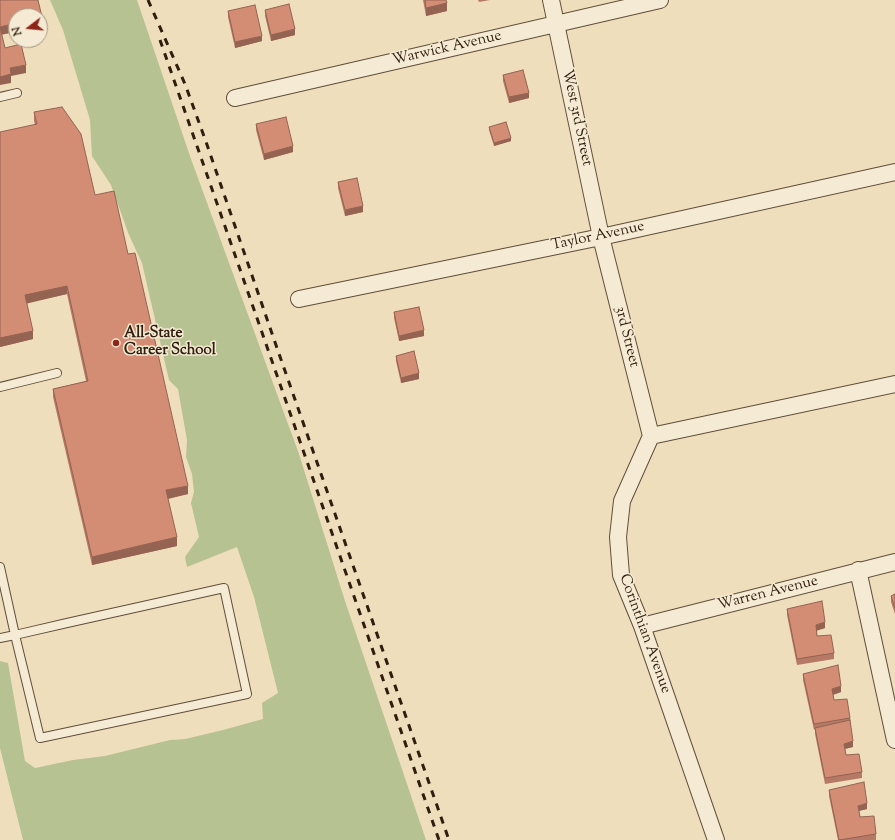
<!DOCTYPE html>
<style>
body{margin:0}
#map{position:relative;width:895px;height:840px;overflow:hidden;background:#efdebc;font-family:"Sorts Mill Goudy",serif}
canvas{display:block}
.north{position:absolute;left:8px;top:8px;width:40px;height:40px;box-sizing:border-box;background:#f5ead3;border:1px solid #a69884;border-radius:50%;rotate:254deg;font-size:11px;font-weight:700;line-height:16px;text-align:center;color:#2f1e0e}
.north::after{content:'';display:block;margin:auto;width:14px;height:18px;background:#8f2418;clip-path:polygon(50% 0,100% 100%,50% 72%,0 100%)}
</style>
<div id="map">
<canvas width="895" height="840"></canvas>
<div class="north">N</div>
</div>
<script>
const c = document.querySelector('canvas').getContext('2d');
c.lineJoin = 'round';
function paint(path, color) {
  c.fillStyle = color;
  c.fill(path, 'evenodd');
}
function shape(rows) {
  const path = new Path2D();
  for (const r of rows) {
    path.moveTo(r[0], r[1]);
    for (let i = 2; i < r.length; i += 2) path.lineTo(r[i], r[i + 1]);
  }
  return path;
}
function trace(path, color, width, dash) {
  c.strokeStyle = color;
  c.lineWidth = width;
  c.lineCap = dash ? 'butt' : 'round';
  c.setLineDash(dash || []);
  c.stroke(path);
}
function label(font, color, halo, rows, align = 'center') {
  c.font = font + ' "Sorts Mill Goudy",serif';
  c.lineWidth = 3;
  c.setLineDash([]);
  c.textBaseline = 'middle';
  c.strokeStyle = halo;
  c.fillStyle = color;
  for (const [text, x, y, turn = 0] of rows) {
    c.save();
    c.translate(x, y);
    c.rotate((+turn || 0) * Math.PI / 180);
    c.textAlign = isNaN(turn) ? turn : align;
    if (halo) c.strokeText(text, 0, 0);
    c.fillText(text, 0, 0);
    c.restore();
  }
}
paint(shape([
 [50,0,137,0,191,159,299,454,345,601,426,840,23,840,0,748,0,661,8,663,25,761,35,768,73,760,105,756,170,740,185,739,223,730,263,719,262,703,278,693,254,597,237,547,187,567,185,557,199,537,191,503,194,492,192,474,186,457,187,440,178,389,169,380,142,263,129,235,111,185,92,156,90,120,63,30]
]), '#b7c292');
const service = shape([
 [0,97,17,93],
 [0,387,57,373],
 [0,567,15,635,40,738,247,694,224,588,67,623,15,635,0,638]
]);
const minor = shape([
 [551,0,601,237,651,436],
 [235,98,660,0],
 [299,299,601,237,895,172],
 [651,436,622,501,618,537,621,575,642,626,716,840],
 [651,436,895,384],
 [858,570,895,740],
 [642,626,895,562]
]);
trace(service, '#5f4e3a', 10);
trace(minor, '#5f4e3a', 18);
trace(service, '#f5ead3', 8);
trace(minor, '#f5ead3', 16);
trace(shape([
 [148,0,185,84,205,139,277,348,449,840],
 [160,40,439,840]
]), '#2f1e0e', 3, [7, 7]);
paint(shape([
 [423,0,446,0,447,11,426,16],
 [478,0,490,0,479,2],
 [265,10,295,35,271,41,265,16],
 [228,11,262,41,235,48,228,17],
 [503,75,529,98,509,103,503,81],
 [34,112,95,195,128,254,188,494,168,499,177,546,92,565,53,397,53,389,86,381,67,294,26,303,33,339,0,347,35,125,34,121],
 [256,124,293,152,264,160,256,130],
 [489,127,511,141,494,146,489,130],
 [338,182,363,212,345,216,338,188],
 [394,312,424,336,399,341,394,318],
 [396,356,419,379,401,383,396,361],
 [895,594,895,614,891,602,891,596],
 [787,609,825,628,817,630,817,636,834,653,834,659,797,665,787,615],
 [803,674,841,692,833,695,834,700,850,718,853,747,845,749,846,755,862,772,862,778,825,784,815,734,815,729,814,730,803,680],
 [829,790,867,809,859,811,860,817,876,834,876,840,838,840,829,796]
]), '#b57965');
paint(shape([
 [447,3,447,11,426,16,426,8],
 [40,17,42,17,42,26,40,26],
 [16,23,16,32,0,35,0,27],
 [295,29,295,35,271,41,271,35],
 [262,36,262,41,235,48,235,42],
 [26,65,26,73,11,76,11,83,0,85,0,77,10,68],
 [529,93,529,98,509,103,509,97],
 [511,138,511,141,494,146,494,143],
 [293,146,293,152,264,160,264,154],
 [363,206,363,212,345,216,345,210],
 [67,286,67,294,25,304,25,295],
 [424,330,424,336,399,341,399,336],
 [33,331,33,339,0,347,0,338],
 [419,373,419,379,401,383,401,378],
 [188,486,188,494,166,499,166,490],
 [177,537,177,546,92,565,92,557],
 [825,622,825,628,816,631,816,625],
 [841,686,841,692,832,695,832,689],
 [853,741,853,747,844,749,844,744],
 [867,803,867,809,858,811,858,806]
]), '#946352');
const building = shape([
 [0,0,38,0,42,17,40,17,40,16,16,16,16,23,0,27,5,48,21,44,26,65,10,68,11,74,0,77,0,0],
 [425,0,446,0,447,3,426,8,425,0],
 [289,4,295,29,271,35,265,10,289,4],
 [255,5,262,36,235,42,228,11,255,5],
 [523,70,529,93,509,97,503,75,523,70],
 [62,107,81,134,95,195,114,191,128,254,135,253,188,486,166,490,177,537,92,557,53,389,88,381,67,286,25,295,33,331,0,338,0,132,37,124,34,112,62,107],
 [286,117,293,146,264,154,256,124,286,117],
 [506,122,511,138,494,143,489,127,506,122],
 [357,178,363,206,345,210,338,182,357,178],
 [419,307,424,330,399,336,394,312,419,307],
 [414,351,419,373,401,378,396,356,414,351],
 [895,594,895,608,891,596,895,594],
 [822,601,825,622,816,625,817,636,831,635,834,653,797,659,787,609,822,601],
 [838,665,841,686,832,689,834,700,847,699,850,718,814,724,803,674,838,665],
 [850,720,853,741,844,744,846,755,859,754,862,772,825,778,815,728,850,720],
 [864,782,867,803,858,806,860,817,874,816,876,834,839,840,829,790,864,782]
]);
paint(building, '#d38d75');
trace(building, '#946352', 1);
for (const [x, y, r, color] of [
 [116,343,4,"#8f2418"]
]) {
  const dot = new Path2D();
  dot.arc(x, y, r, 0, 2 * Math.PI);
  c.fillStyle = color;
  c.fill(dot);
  trace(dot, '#f5ead3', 1.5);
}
label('15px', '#2f1e0e', '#f5ead3', [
 ["Warwick Avenue",447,49,-13],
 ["West 3rd Street",576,118,78],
 ["Taylor Avenue",598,237,-12],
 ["3rd Street",626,337,76],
 ["Warren Avenue",768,594,-14],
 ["Corinthian Avenue",644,634,70]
]);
label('bold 15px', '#2f1e0e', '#f5ead3', [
 ["All-State",124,334],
 ["Career School",124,351]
], 'left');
</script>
